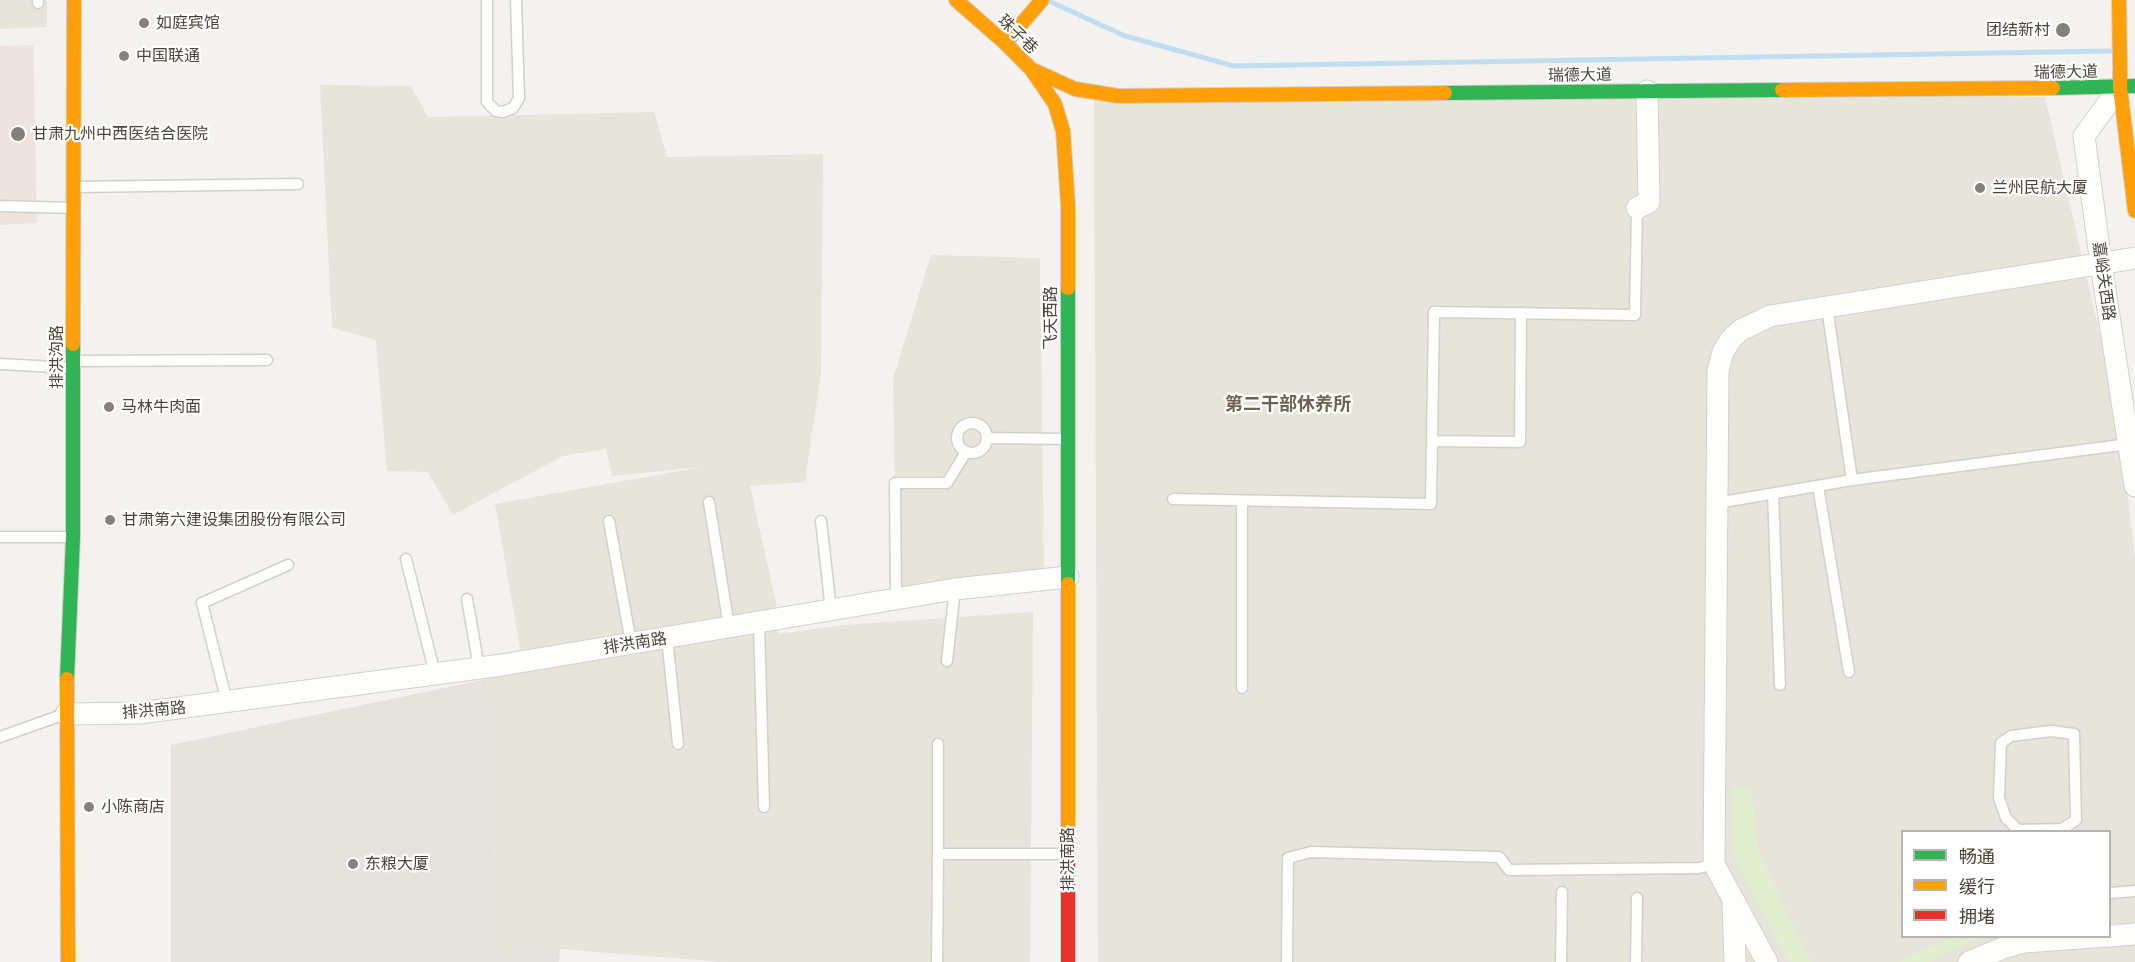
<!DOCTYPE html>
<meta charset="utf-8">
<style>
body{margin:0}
#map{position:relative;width:2135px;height:962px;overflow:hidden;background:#f4f2ee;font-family:"Exo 2","Noto Sans SC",sans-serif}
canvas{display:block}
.legend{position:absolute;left:1901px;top:830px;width:210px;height:108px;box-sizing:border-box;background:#fff;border:2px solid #b7b4b0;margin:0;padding:8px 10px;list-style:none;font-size:18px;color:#4b4439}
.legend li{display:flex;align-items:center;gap:12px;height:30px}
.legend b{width:30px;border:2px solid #b7b4b0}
</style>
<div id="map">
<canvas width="2135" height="962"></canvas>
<ul class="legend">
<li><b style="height:8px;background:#30b455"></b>畅通</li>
<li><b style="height:8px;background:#ff9f0a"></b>缓行</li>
<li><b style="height:8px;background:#e5322d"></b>拥堵</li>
</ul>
</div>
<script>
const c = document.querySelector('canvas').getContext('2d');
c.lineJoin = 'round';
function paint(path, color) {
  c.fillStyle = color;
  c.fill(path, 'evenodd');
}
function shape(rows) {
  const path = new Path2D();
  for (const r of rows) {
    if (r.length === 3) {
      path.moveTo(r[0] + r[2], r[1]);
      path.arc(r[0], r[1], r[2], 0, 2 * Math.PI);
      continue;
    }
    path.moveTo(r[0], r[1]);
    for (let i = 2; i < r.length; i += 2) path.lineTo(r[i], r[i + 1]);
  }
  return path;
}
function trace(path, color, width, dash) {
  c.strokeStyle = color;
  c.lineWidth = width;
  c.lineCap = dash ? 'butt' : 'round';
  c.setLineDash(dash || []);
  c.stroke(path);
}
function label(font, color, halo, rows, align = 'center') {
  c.font = font + ' "Exo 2","Noto Sans SC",sans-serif';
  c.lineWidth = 4.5;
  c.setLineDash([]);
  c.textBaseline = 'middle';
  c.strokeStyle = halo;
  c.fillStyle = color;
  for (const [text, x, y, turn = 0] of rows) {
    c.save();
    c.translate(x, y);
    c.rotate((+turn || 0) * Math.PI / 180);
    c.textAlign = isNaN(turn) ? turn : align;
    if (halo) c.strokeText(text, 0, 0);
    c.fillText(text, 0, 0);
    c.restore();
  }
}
paint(shape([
 [0,0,47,0,47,27,0,29],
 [320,85,411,86,428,117,654,112,667,157,823,154,821,372,805,482,750,486,777,607,778,634,843,625,1033,612,1030,962,722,962,560,949,499,954,487,679,520,648,495,504,702,467,612,476,606,449,563,456,453,515,428,472,387,471,376,340,332,328],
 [1094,96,2045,97,2118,412,2135,558,2135,962,1098,962],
 [1902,832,2110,832,2110,936,1902,936],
 [931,255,1040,258,1044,568,897,590,893,379]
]), '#e7e4dc');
paint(shape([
 [487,679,499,953,560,949,559,962,171,962,171,745]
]), '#e6e2de');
paint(shape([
 [33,45,37,223,0,225,0,46]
]), '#eee3df');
paint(shape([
 [1731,787,1751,787,1759,853,1812,962,1789,962,1733,857],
 [1951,936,1978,937,1930,962,1900,962]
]), '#e1eecf');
trace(shape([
 [1051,2,1125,36,1234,66,2110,51]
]), '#c0ddf1', 5);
const lane = shape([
 [38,0,38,3],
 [487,0,487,102,496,111,503,112,513,108,519,98,516,0],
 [74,187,298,184],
 [0,206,73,208],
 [73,361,267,360],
 [0,364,73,368],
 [972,438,15],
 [988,438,1067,439],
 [1432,441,1520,442,1521,313],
 [1852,480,2129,444],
 [1818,486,1849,672],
 [1773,494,1780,685],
 [1173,499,1431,504,1434,312,1635,315,1637,208],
 [709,502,729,627],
 [1717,503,1852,480,1827,307],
 [609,521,631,643],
 [821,521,831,610],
 [0,537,72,537],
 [406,559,435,674],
 [467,599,479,668],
 [896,599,895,483,947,483,966,452],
 [759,622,764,807],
 [667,637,678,744],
 [947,661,955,589],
 [1242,688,1242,501],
 [227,702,202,603,288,565],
 [2051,731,2074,734,2076,820,2062,829,2018,830,2006,818,1999,798,2001,743,2011,736,2051,731],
 [0,737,65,714],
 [938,744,938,854,1068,854],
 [2110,893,2135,891],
 [937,962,938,854],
 [1287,962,1288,858,1311,852,1499,857,1509,870,1699,868,1714,864],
 [1561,962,1562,892],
 [1636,962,1637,898]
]);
const street = shape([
 [2120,87,2084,136,2101,264,2135,486],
 [1637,208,1649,202,1647,91],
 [66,714,140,713,502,665,955,589,1068,577],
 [1733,904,1735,962],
 [2110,936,2135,934],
 [1767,962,1714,864,1718,370,1723,352,1731,339,1741,330,1770,316,2135,258],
 [1969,962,2003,948,2024,942,2106,936]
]);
const fast = shape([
 [2053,88,2135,86],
 [1445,93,1782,90],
 [1068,288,1068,584],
 [67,679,73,537,73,344]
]);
const slow = shape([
 [956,0,1005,43,1031,69,1055,104,1063,131,1068,205,1068,288],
 [1005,43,1042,0],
 [1031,69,1075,89,1118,96,1445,93],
 [2120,70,2120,87,2135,211],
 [1782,90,2053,88],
 [73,344,74,0],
 [1068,584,1068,836],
 [67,679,68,962]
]);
const jam = shape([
 [1068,836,1068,962]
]);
trace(lane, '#d2d0cb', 13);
trace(street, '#d2d0cb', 23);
trace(fast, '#d3cfc5', 16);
trace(slow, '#d3cfc5', 16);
trace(jam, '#d3cfc5', 16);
trace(lane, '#fdfdfc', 10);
trace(street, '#fdfdfc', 21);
trace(fast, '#30b455', 14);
trace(slow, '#ff9f0a', 14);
trace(jam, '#e5322d', 14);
const slowBridge = shape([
 [2119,0,2120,67]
]);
trace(slowBridge, '#d3cfc5', 16, []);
trace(slowBridge, '#ff9f0a', 14);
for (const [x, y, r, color] of [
 [144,23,6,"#868178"],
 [2063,30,8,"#868178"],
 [124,56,6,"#868178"],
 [18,134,8,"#868178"],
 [1980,188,6,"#868178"],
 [109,407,6,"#868178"],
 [110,520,6,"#868178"],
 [89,807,6,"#868178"],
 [353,864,6,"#868178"]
]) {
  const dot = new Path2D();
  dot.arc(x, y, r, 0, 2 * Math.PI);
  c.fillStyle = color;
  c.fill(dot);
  trace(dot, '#fff', 2);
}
label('16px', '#4b4439', '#fff', [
 ["如庭宾馆",156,23],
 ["团结新村",2050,30,"right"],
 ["中国联通",136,56],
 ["甘肃九州中西医结合医院",32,134],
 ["兰州民航大厦",1992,188],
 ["马林牛肉面",121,407],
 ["甘肃第六建设集团股份有限公司",122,520],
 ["小陈商店",101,807],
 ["东粮大厦",365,864]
], 'left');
label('16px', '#4b4439', '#fff', [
 ["珠子巷",1018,34,44],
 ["瑞德大道",2066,72,-1],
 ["瑞德大道",1580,75,-1],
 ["嘉峪关西路",2104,281,82],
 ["飞天西路",1051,318,-90],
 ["排洪沟路",57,357,-90],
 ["排洪南路",635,643,-9],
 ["排洪南路",154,710,-5],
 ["排洪南路",1068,859,-90]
]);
label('bold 18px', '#6e6250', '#fff', [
 ["第二干部休养所",1288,404]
]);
</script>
